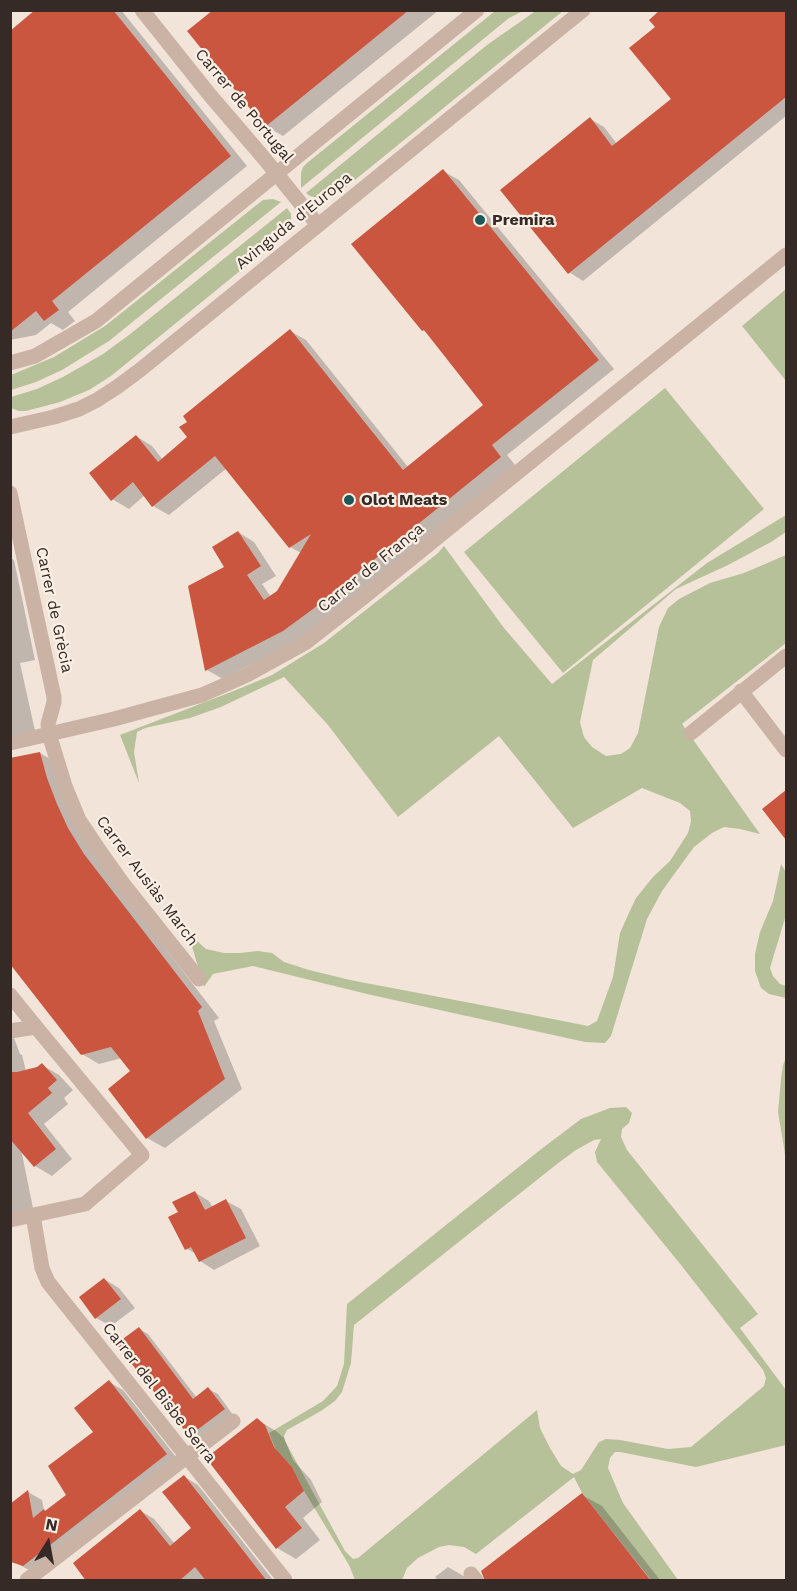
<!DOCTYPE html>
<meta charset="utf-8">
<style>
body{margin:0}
#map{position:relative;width:797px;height:1591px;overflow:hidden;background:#f2e4d9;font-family:"Work Sans",sans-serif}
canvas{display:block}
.frame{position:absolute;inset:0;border:12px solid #362a26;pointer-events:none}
.north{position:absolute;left:18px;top:1513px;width:60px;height:60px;-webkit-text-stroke:4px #faefe5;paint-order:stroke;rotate:11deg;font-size:16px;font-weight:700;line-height:24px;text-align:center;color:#362a26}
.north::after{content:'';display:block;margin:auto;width:21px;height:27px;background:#362a26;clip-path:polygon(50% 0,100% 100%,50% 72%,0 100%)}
</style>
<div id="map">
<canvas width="797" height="1591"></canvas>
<div class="frame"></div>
<div class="north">N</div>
</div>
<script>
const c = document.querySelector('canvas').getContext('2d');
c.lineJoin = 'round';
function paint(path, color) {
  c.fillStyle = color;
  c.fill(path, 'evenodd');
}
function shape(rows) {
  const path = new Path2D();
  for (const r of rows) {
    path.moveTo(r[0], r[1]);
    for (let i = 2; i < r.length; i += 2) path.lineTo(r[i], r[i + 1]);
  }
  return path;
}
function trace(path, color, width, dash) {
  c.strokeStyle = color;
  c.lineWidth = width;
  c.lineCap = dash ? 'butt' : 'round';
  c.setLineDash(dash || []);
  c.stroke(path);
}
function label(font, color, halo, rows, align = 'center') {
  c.font = font + ' "Work Sans",sans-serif';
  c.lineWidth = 4.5;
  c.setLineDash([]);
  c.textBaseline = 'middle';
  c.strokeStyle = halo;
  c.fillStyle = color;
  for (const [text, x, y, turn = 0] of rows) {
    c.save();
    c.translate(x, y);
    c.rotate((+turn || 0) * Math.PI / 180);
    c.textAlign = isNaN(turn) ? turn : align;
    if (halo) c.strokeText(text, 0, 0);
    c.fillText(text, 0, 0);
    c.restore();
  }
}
paint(shape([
 [537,10,563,11,340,192,324,200,310,196,306,193,487,45],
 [495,11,523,11,509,18,301,188,301,173,303,167,307,163],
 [273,199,281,202,109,341,62,370,36,382,11,390,11,375,54,357,105,326,259,203,263,200],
 [287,208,291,214,291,219,289,230,284,235,111,376,89,390,60,402,26,411,19,411,11,408,11,397,37,389,63,377,103,354,129,335],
 [786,289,786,381,742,326],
 [665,388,764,509,563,673,464,552],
 [786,515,786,532,771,542,728,565,676,589,593,660,580,722,584,737,592,747,606,756,621,754,630,748,638,733,659,627,668,608,679,599,710,583,744,573,786,555,786,643,682,724,760,834,740,829,724,827,712,833,694,847,662,891,647,919,611,1036,605,1043,585,1042,367,994,253,966,213,974,204,987,188,933,206,949,224,953,239,953,258,951,272,953,284,962,309,970,350,980,497,1008,588,1026,597,1021,613,977,620,933,628,915,636,898,653,877,670,861,688,833,691,821,690,811,680,803,642,788,573,828,499,736,398,817,328,725,284,677,221,707,190,718,145,728,137,732,134,752,139,783,120,735,236,690,272,675,324,643,438,553,444,546,504,628,552,684,707,563],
 [781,864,786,872,786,915,770,968,773,976,780,984,786,986,786,998,769,994,761,988,755,971,755,954,760,932,773,901],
 [786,1058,786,1160,778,1112,781,1079,783,1065],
 [626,1107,632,1113,629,1123,622,1129,621,1137,627,1150,758,1314,740,1328,786,1390,786,1445,696,1467,620,1452,615,1452,610,1458,608,1468,623,1503,678,1580,651,1580,582,1493,574,1477,476,1554,464,1547,449,1545,439,1547,418,1558,407,1568,402,1580,355,1580,349,1565,304,1491,292,1467,275,1448,269,1433,323,1401,337,1386,344,1364,347,1304,540,1150,581,1119,610,1108],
 [601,1139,595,1152,597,1162,681,1265,763,1370,766,1378,764,1386,691,1447,668,1449,620,1440,606,1439,599,1442,581,1470,573,1474,561,1466,550,1448,540,1428,537,1410,358,1558,353,1559,345,1551,285,1441,284,1436,287,1430,321,1411,335,1401,342,1392,351,1363,354,1325,557,1164,576,1150,594,1140]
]), '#b7c199');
paint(shape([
 [38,10,121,10,247,166,68,312,75,321,63,330,51,323,36,335,10,340,10,33],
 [215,10,439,10,283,136,266,126],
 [663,10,786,10,786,116,583,281,569,272,590,119,604,127,617,144,673,99,657,28],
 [443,171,459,180,614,369,507,455,516,466,299,640,223,679,207,670,226,568,238,532,254,542,276,576,262,584,271,597,278,592,301,553,290,547,227,468,169,515,153,506,145,495,129,509,112,499,136,436,152,446,163,460,189,437,290,331,306,340,408,467,485,405,427,333,423,330],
 [10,558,14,560,35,660,20,663,35,731,10,736],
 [40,753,57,763,101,865,219,1018,214,1021,242,1089,165,1148,147,1138,132,1072,122,1058,99,1064,82,1054],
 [783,795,786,797,786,838,764,809],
 [10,1027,20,1054,22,1055,26,1071,38,1068,42,1065,59,1075,73,1090,64,1098,68,1104,44,1124,72,1159,52,1176,35,1166,21,1149,34,1213,10,1218],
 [194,1192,209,1201,213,1208,226,1201,241,1209,260,1246,214,1270,200,1261,196,1254,186,1248,180,1213],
 [104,1279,119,1288,135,1308,111,1326,96,1318,81,1298],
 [139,1329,148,1334,197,1398,208,1389,218,1394,233,1415,199,1441,190,1435],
 [109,1382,123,1390,180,1462,38,1573,27,1569,13,1561,10,1550,10,1506,28,1492,42,1500,44,1511,46,1512,68,1495,95,1432],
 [257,1420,276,1431,284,1438,293,1460,311,1480,322,1502,303,1518,320,1540,296,1559,277,1548],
 [185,1477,198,1485,273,1580,207,1580,205,1578,202,1580,88,1580,141,1511,154,1519,175,1544,193,1528],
 [582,1495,602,1506,660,1580,487,1580],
 [448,1567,467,1578,469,1580,438,1580,435,1577]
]), '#0003');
paint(shape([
 [35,10,113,10,231,156,52,301,59,310,44,321,36,311,10,332,10,31],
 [213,10,409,10,265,127,187,31],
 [660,10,786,10,786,97,568,274,500,190,590,117,612,146,671,99,629,48,655,27,649,20],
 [443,169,599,360,492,445,501,457,313,609,283,631,205,671,188,586,224,567,212,547,238,531,261,566,247,575,264,600,277,591,311,534,289,548,215,456,152,507,133,482,111,501,89,473,136,435,158,462,187,437,179,427,187,422,183,416,290,329,403,470,483,405,424,330,422,331,351,244],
 [40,752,47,778,57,804,68,828,84,854,202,1007,198,1011,225,1079,146,1139,108,1089,130,1071,111,1047,81,1055,10,964,10,758],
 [786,790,786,840,762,809],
 [42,1063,57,1080,48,1088,52,1093,28,1113,56,1149,34,1167,10,1139,10,1072,17,1072,37,1067],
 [195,1191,205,1210,226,1199,246,1238,199,1262,191,1247,185,1250,168,1217,178,1212,172,1202],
 [104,1278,121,1299,95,1319,79,1297],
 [139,1327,193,1399,208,1387,225,1409,189,1436,116,1344],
 [109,1380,167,1454,23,1566,11,1562,10,1504,28,1490,33,1518,44,1509,45,1511,66,1495,48,1466,93,1432,74,1408],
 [257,1418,265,1425,274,1447,292,1467,304,1491,285,1507,302,1528,276,1549,206,1458],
 [184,1475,267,1581,206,1581,195,1567,179,1581,86,1581,73,1563,140,1509,170,1546,191,1528,162,1492],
 [582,1493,651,1581,485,1581,481,1571]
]), '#ca563f');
trace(shape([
 [142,10,209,94,263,157,318,225],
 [10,363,35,356,96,321,477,10],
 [10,427,54,417,79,409,97,400,117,387,140,370,583,10],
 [10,493,54,697,54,702,48,724,49,734,65,786,79,820,97,847,124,885,199,979],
 [741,691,786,750],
 [691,733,786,656],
 [10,743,114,719,202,695,247,675,305,643,365,596,786,255],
 [10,995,36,1027],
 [10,1031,36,1027,142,1155,85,1204,10,1220],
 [33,1215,42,1268,48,1282,285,1580],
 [471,1574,476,1580],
 [27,1580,233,1421]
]), '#cab3a5', 15);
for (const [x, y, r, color] of [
 [480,220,6,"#1b5857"],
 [349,500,6,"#1b5857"]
]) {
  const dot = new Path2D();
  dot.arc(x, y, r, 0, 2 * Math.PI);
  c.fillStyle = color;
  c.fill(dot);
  trace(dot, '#faefe5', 2);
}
label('16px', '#362a26', '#faefe5', [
 ["Carrer de Portugal",244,106,50],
 ["Avinguda d'Europa",294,221,-39],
 ["Carrer de França",371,568,-39],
 ["Carrer de Grècia",54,610,78],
 ["Carrer Ausiàs March",147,881,53],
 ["Carrer del Bisbe Serra",159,1393,52]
]);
label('bold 16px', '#362a26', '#faefe5', [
 ["Premira",492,220],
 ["Olot Meats",361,500]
], 'left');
</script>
